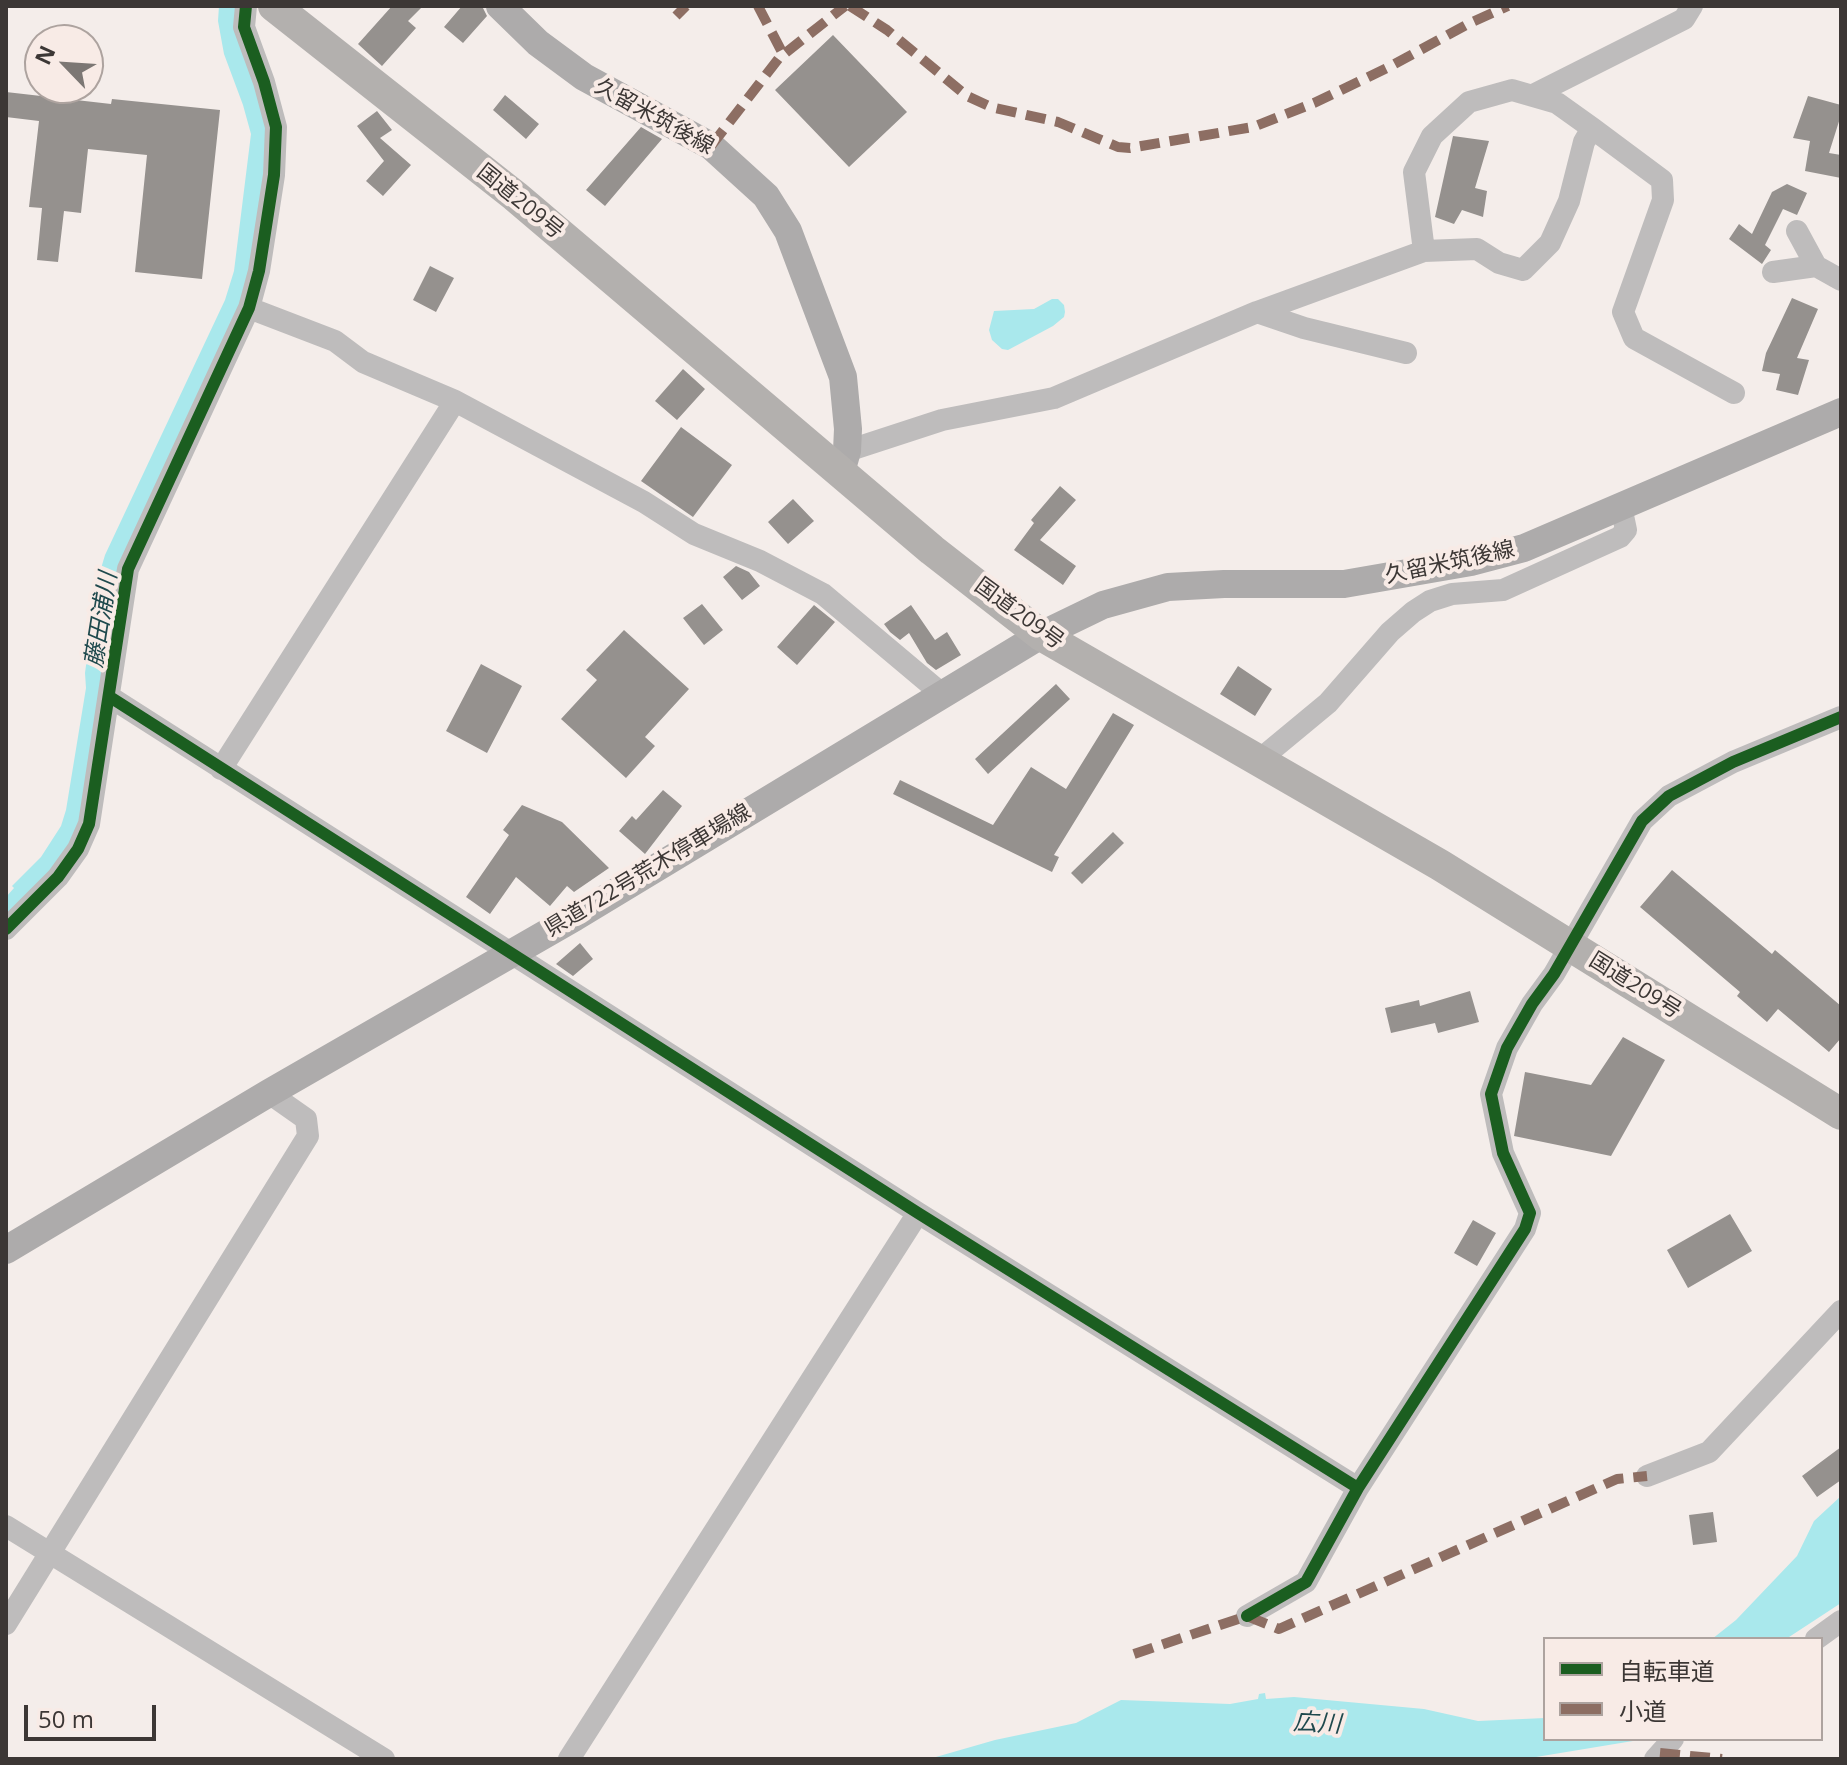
<!DOCTYPE html>
<meta charset="utf-8">
<style>
body{margin:0}
#map{position:relative;width:1847px;height:1765px;overflow:hidden;background:#f4edea;font-family:"Open Sans","Noto Sans JP",sans-serif}
canvas{display:block}
.frame{position:absolute;inset:0;border:8px solid #3c3735;pointer-events:none}
.legend{position:absolute;left:1543px;top:1637px;width:280px;height:104px;box-sizing:border-box;background:#f8ebe6;border:2px solid #ada39f;margin:0;padding:10px 14px;list-style:none;font-size:24px;color:#3c3735}
.legend li{display:flex;align-items:center;gap:16px;height:40px}
.legend b{width:40px;border:2px solid #ada39f}
.north{position:absolute;left:24px;top:24px;width:80px;height:80px;box-sizing:border-box;background:#f8ebe6;border:2px solid #ada39f;border-radius:50%;rotate:295deg;font-size:22px;font-weight:700;line-height:32px;text-align:center;color:#3c3735}
.north::after{content:'';display:block;margin:auto;width:28px;height:36px;background:#7c7774;clip-path:polygon(50% 0,100% 100%,50% 72%,0 100%)}
.scale{position:absolute;left:24px;top:1705px;width:132px;height:36px;box-sizing:border-box;border:4px solid #3c3735;border-top:0;padding-left:10px;font-size:24px;line-height:28px;white-space:nowrap;color:#3c3735;-webkit-text-stroke:6px #f8ebe6;paint-order:stroke}
</style>
<div id="map">
<canvas width="1847" height="1765"></canvas>
<div class="frame"></div>
<ul class="legend">
<li><b style="height:10px;background:#1b5e20"></b>自転車道</li>
<li><b style="height:10px;background:#8d6e63"></b>小道</li>
</ul>
<div class="north">N</div>
<div class="scale">50 m</div>
</div>
<script>
const c = document.querySelector('canvas').getContext('2d');
c.lineJoin = 'round';
function paint(path, color) {
  c.fillStyle = color;
  c.fill(path, 'evenodd');
}
function shape(rows) {
  const path = new Path2D();
  for (const r of rows) {
    path.moveTo(r[0], r[1]);
    for (let i = 2; i < r.length; i += 2) path.lineTo(r[i], r[i + 1]);
  }
  return path;
}
function trace(path, color, width, dash) {
  c.strokeStyle = color;
  c.lineWidth = width;
  c.lineCap = dash ? 'butt' : 'round';
  c.setLineDash(dash || []);
  c.stroke(path);
}
function label(font, color, halo, rows, align = 'center') {
  c.font = font + ' "Open Sans","Noto Sans JP",sans-serif';
  c.lineWidth = 8;
  c.setLineDash([]);
  c.textBaseline = 'middle';
  c.strokeStyle = halo;
  c.fillStyle = color;
  for (const [text, x, y, turn = 0] of rows) {
    c.save();
    c.translate(x, y);
    c.rotate((+turn || 0) * Math.PI / 180);
    c.textAlign = isNaN(turn) ? turn : align;
    if (halo) c.strokeText(text, 0, 0);
    c.fillText(text, 0, 0);
    c.restore();
  }
}
paint(shape([
 [219,6,238,6,265,110,267,174,243,306,124,553,82,821,55,871,6,918,6,897,14,888,12,886,41,857,61,826,66,810,86,688,85,673,97,582,105,555,225,300,234,271,251,134,243,105,224,54,218,21],
 [1052,299,1058,299,1064,305,1065,312,1064,317,1053,326,1008,350,1002,349,992,340,989,330,994,311,1034,309],
 [1841,1496,1841,1603,1786,1639,1712,1639,1736,1620,1797,1556,1814,1521],
 [1265,1693,1266,1699,1294,1697,1424,1709,1478,1721,1545,1718,1545,1739,1645,1739,1524,1759,929,1759,995,1740,1076,1723,1121,1700,1230,1704,1258,1699,1259,1694]
]), '#a9e8ec');
paint(shape([
 [392,6,423,6,408,21,416,28,382,66,358,44],
 [462,6,482,6,487,16,463,43,444,27],
 [833,35,907,112,849,167,775,90],
 [6,92,111,104,112,99,220,110,202,279,135,272,147,155,88,149,81,213,64,211,58,262,37,260,42,208,29,207,39,121,6,117],
 [505,95,539,124,526,139,493,110],
 [1808,96,1841,105,1841,115,1829,153,1841,155,1841,178,1805,171,1810,141,1793,138],
 [377,111,392,130,380,138,411,165,383,196,366,181,384,161,357,126],
 [641,127,662,139,605,206,586,190],
 [1453,136,1489,141,1475,188,1487,191,1483,217,1462,210,1454,224,1435,217],
 [1787,184,1807,193,1797,215,1783,209,1765,245,1771,250,1762,264,1729,239,1739,224,1752,234,1772,192],
 [430,266,454,278,436,312,413,300],
 [1792,298,1818,309,1797,358,1809,360,1798,395,1776,390,1780,374,1762,371,1766,353],
 [683,369,705,389,677,420,655,401],
 [681,427,732,465,693,517,641,481],
 [1060,486,1076,500,1040,540,1076,566,1063,585,1014,550,1034,523,1031,520],
 [793,499,814,521,788,544,768,522],
 [736,566,749,572,760,586,742,600,723,577],
 [702,604,723,630,704,645,683,618],
 [814,605,835,622,797,665,777,647],
 [911,605,935,640,947,632,961,655,936,670,927,663,909,633,900,640,890,632,884,624],
 [624,630,689,689,645,737,655,746,626,778,561,719,597,680,586,670],
 [481,664,522,686,487,753,446,731],
 [1238,666,1272,689,1255,716,1220,694],
 [1056,684,1070,699,988,774,975,759],
 [1113,713,1134,725,1054,855,1059,857,1052,872,893,794,900,780,993,825,1031,767,1066,789],
 [663,790,682,806,645,854,619,831,632,816,636,820],
 [522,805,562,822,609,868,574,892,567,886,550,906,516,877,490,914,466,897,509,835,503,830],
 [1113,832,1124,843,1082,884,1071,873],
 [1672,870,1772,954,1775,950,1841,1006,1841,1038,1829,1052,1778,1009,1767,1022,1737,996,1740,992,1640,907],
 [580,943,593,959,573,976,556,964],
 [1470,991,1479,1022,1438,1033,1435,1023,1391,1033,1385,1008,1419,1000,1420,1006],
 [1623,1037,1665,1060,1611,1156,1514,1136,1525,1072,1591,1085],
 [1730,1214,1752,1251,1688,1288,1667,1250],
 [1473,1220,1496,1233,1477,1266,1454,1253],
 [1841,1447,1841,1480,1817,1497,1802,1476],
 [1713,1512,1717,1542,1693,1545,1689,1515]
]), '#95918e');
trace(shape([
 [1533,95,1684,19,1692,6],
 [1592,128,1584,142,1569,201,1550,243,1523,270,1499,263,1477,249,1424,251,1414,172,1432,136,1469,102,1512,90,1557,103,1592,128,1662,180,1663,200,1623,312,1634,338,1734,393],
 [1797,231,1816,266],
 [1773,272,1816,266,1841,280],
 [249,308,335,341,363,362,455,401,644,502,694,534,760,561,823,594,942,694],
 [1257,312,1424,251],
 [847,451,942,420,1054,398,1257,312,1304,328,1406,353],
 [110,697,918,1213,1358,1488],
 [1258,761,1328,703,1390,632,1413,612,1430,601,1452,594,1503,590,1620,537,1626,530,1621,506],
 [221,769,455,401],
 [6,929,58,877,78,849,89,824,128,569,249,308,259,271,274,175,276,127,264,82,244,27,246,6],
 [1647,1476,1709,1452,1841,1311],
 [6,1526,384,1759],
 [1247,1616,1306,1582,1358,1488,1525,1229,1530,1213,1503,1153,1491,1094,1507,1048,1532,1004,1554,974,1642,821,1669,796,1733,762,1841,717],
 [6,1624,308,1136,306,1119,269,1093],
 [1816,1639,1841,1621],
 [569,1759,918,1213],
 [1655,1759,1673,1739]
]), '#bebcbc', 22);
trace(shape([
 [500,6,538,43,584,77,711,146,766,196,788,231,843,377,848,429,847,451,841,472],
 [6,1250,269,1093,575,917,1041,635,1103,605,1168,587,1224,584,1344,584,1471,562,1524,548,1841,412]
]), '#adabab', 28);
trace(shape([
 [274,6,515,196,932,550,1041,635,1440,865,1841,1114]
]), '#b3b0ae', 32);
trace(shape([
 [758,6,783,54],
 [850,6,887,30,967,96,991,107,1058,122,1118,147,1130,148,1253,127,1314,103,1387,68,1470,23,1508,6],
 [676,16,686,6],
 [711,146,779,58,845,6],
 [1134,1654,1247,1616,1279,1629,1617,1479,1647,1476],
 [1660,1753,1722,1759]
]), '#8d6e63', 10, [20, 10]);
trace(shape([
 [110,697,918,1213,1358,1488],
 [6,929,58,877,78,849,89,824,128,569,249,308,259,271,274,175,276,127,264,82,244,27,246,6],
 [1247,1616,1306,1582,1358,1488,1525,1229,1530,1213,1503,1153,1491,1094,1507,1048,1532,1004,1554,974,1642,821,1669,796,1733,762,1841,717]
]), '#1b5e20', 12);
label('22px', '#3c3735', '#f8ebe6', [
 ["久留米筑後線",654,117,29],
 ["国道209号",520,202,39],
 ["久留米筑後線",1450,563,-12],
 ["国道209号",1019,614,36],
 ["県道722号荒木停車場線",648,871,-31],
 ["国道209号",1635,986,32]
]);
label('italic 24px', '#1f494d', '#f8ebe6', [
 ["藤田浦川",102,620,-81],
 ["広川",1317,1724,3]
]);
</script>
